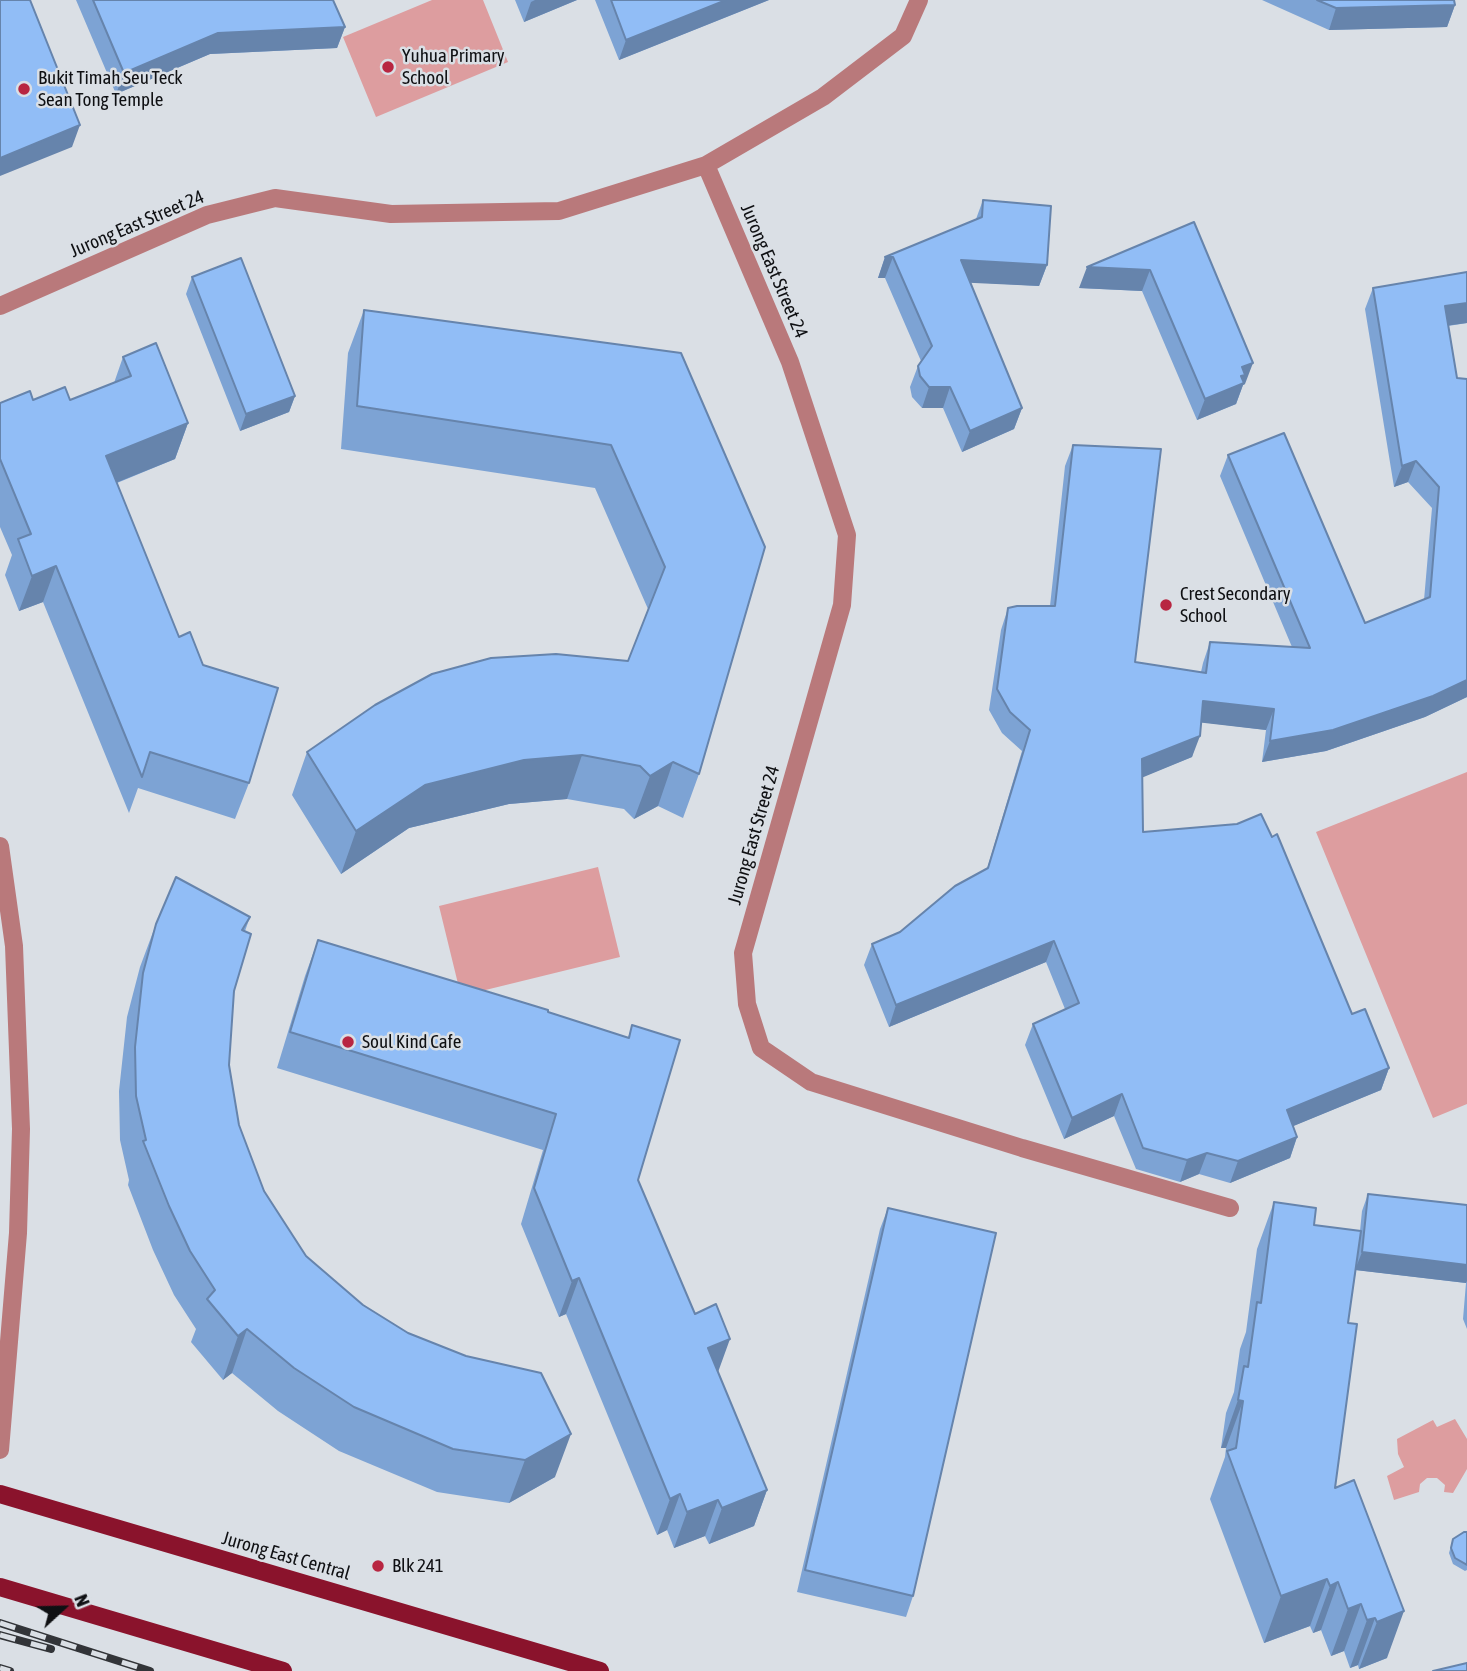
<!DOCTYPE html>
<style>
body{margin:0}
#map{position:relative;width:1467px;height:1671px;overflow:hidden;background:#dadfe5;font-family:"Asap Condensed",sans-serif}
canvas{display:block}
.north{position:absolute;left:28px;top:1573px;width:70px;height:70px;-webkit-text-stroke:5px #dadfe5;paint-order:stroke;rotate:68deg;font-size:19px;font-weight:700;line-height:28px;text-align:center;color:#0f1013}
.north::after{content:'';display:block;margin:auto;width:24px;height:32px;background:#0f1013;clip-path:polygon(50% 0,100% 100%,50% 72%,0 100%)}
</style>
<div id="map">
<canvas width="1467" height="1671"></canvas>
<div class="north">N</div>
</div>
<script>
const c = document.querySelector('canvas').getContext('2d');
c.lineJoin = 'round';
function paint(path, color) {
  c.fillStyle = color;
  c.fill(path, 'evenodd');
}
function shape(rows) {
  const path = new Path2D();
  for (const r of rows) {
    path.moveTo(r[0], r[1]);
    for (let i = 2; i < r.length; i += 2) path.lineTo(r[i], r[i + 1]);
  }
  return path;
}
function trace(path, color, width, dash) {
  c.strokeStyle = color;
  c.lineWidth = width;
  c.lineCap = dash ? 'butt' : 'round';
  c.setLineDash(dash || []);
  c.stroke(path);
}
function label(font, color, halo, rows, align = 'center') {
  c.font = font + ' "Asap Condensed",sans-serif';
  c.lineWidth = 5;
  c.setLineDash([]);
  c.textBaseline = 'middle';
  c.strokeStyle = halo;
  c.fillStyle = color;
  for (const [text, x, y, turn = 0] of rows) {
    c.save();
    c.translate(x, y);
    c.rotate((+turn || 0) * Math.PI / 180);
    c.textAlign = isNaN(turn) ? turn : align;
    if (halo) c.strokeText(text, 0, 0);
    c.fillText(text, 0, 0);
    c.restore();
  }
}
paint(shape([
 [432,0,483,0,508,62,376,117,343,37],
 [1467,772,1467,1104,1433,1118,1316,832],
 [598,867,620,957,461,996,439,906],
 [1455,1419,1467,1439,1467,1469,1453,1493,1444,1492,1445,1485,1437,1478,1427,1478,1420,1484,1419,1492,1394,1500,1387,1476,1404,1467,1398,1454,1397,1439,1433,1420,1437,1427]
]), '#dd9d9f');
trace(shape([
 [706,165,790,362,847,535,842,605,743,953,747,1004,761,1048,811,1082,1022,1148,1230,1208],
 [0,306,207,215,275,198,391,214,559,211,706,165,823,97,903,36,919,0],
 [0,846,14,946,21,1129,18,1233,0,1450]
]), '#b9797b', 18);
trace(shape([
 [0,1494,600,1671],
 [0,1587,283,1671]
]), '#8a132c', 18);
const rail = shape([
 [0,1623,150,1671],
 [0,1635,51,1649],
 [0,1668,10,1671]
]);
trace(rail, '#323438', 8);
trace(rail, '#dadfe5', 5, [16]);
paint(shape([
 [76,0,333,0,345,27,337,48,210,54,116,94],
 [515,0,577,0,524,22],
 [595,0,769,0,619,60],
 [1262,0,1454,0,1455,5,1447,27,1329,30],
 [983,200,1047,265,1039,286,970,282,1022,408,1014,429,962,452,943,408,922,408,912,397,910,387,918,366,921,361,885,278,878,278,885,257,976,219],
 [1194,222,1245,384,1243,385,1236,404,1197,420,1142,291,1079,288],
 [1467,272,1467,323,1448,326,1457,378,1467,379,1467,697,1425,717,1326,751,1262,762,1266,730,1201,722,1192,757,1142,777,1143,832,1352,1014,1389,1068,1381,1090,1293,1126,1297,1137,1290,1158,1230,1183,1199,1174,1180,1182,1136,1169,1114,1116,1064,1139,1025,1045,1033,1024,1065,1009,1046,962,889,1027,864,965,872,944,900,932,987,869,1022,751,1002,733,989,710,1001,630,1008,608,1050,606,1065,466,1073,445,1135,662,1201,672,1203,663,1210,642,1292,647,1220,476,1228,455,1365,623,1424,600,1432,508,1408,482,1394,487,1365,309,1373,288],
 [192,277,295,396,289,412,240,431,186,294],
 [364,310,681,353,699,774,683,818,658,806,634,819,624,809,567,799,509,804,409,828,341,874,292,795,307,752,628,661,648,609,595,488,341,449,348,353],
 [123,357,188,423,175,459,117,483,179,637,249,783,235,819,138,788,129,813,43,602,19,611,5,575,12,555,0,527,0,403,33,400,70,400,114,383],
 [250,917,245,931,234,991,229,1065,239,1125,264,1191,306,1256,555,1477,509,1503,437,1492,339,1451,278,1411,232,1373,223,1380,191,1342,196,1329,174,1295,153,1250,128,1185,129,1180,120,1140,119,1091,127,1017,140,967,156,924],
 [318,940,628,1038,632,1025,638,1180,767,1490,754,1526,709,1544,705,1536,674,1548,667,1530,657,1535,566,1314,559,1317,521,1224,543,1150,277,1068,305,976],
 [1368,1194,1467,1206,1467,1329,1463,1319,1466,1283,1356,1270,1348,1323,1335,1488,1354,1480,1387,1658,1359,1669,1358,1665,1350,1668,1344,1651,1331,1656,1321,1630,1313,1633,1310,1626,1264,1643,1210,1499,1225,1457,1226,1448,1221,1448,1226,1413,1234,1392,1240,1349,1246,1332,1257,1249,1274,1202,1314,1225,1360,1231,1362,1211],
 [888,1208,913,1596,906,1617,797,1592,880,1229],
 [1467,1532,1467,1570,1465,1571,1453,1564,1449,1553,1453,1539]
]), '#7da3d4');
paint(shape([
 [535,0,577,0,524,22,531,2],
 [726,0,769,0,619,60,626,40],
 [1455,5,1447,27,1329,30,1336,8],
 [345,27,337,48,210,54,116,94,124,73,218,33],
 [80,125,72,147,0,176,0,158],
 [885,257,893,257,885,278,878,278],
 [961,260,1047,265,1039,286,953,282],
 [1087,267,1150,270,1142,291,1079,288],
 [1467,303,1467,323,1437,327,1445,306],
 [1253,363,1245,384,1243,385,1236,404,1197,420,1205,399,1242,367],
 [929,387,950,387,943,408,922,408],
 [295,396,289,412,240,431,246,414],
 [1022,408,1014,429,962,452,970,431],
 [188,423,175,459,93,492,106,456],
 [1416,461,1408,482,1394,487,1402,466],
 [56,566,43,602,19,611,32,576],
 [1467,680,1467,697,1425,717,1326,751,1262,762,1270,741],
 [1203,701,1274,709,1266,730,1196,722],
 [1200,736,1192,757,1134,781,1142,759],
 [582,755,567,799,509,804,409,828,341,874,356,831,425,785,524,760],
 [673,762,658,806,634,819,650,776],
 [1054,941,1046,962,889,1027,896,1005],
 [1389,1068,1381,1090,1279,1132,1287,1110],
 [1122,1094,1114,1116,1064,1139,1072,1118],
 [1297,1137,1290,1158,1230,1183,1238,1161],
 [1207,1153,1199,1174,1180,1182,1187,1160],
 [1362,1252,1467,1265,1467,1281,1466,1283,1355,1270],
 [579,1278,566,1314,559,1317,572,1281],
 [247,1329,232,1373,223,1380,238,1336],
 [730,1339,717,1375,708,1348],
 [1238,1400,1243,1401,1226,1448,1221,1448],
 [571,1434,555,1477,509,1503,525,1460],
 [767,1490,754,1526,709,1544,722,1508],
 [680,1494,667,1530,657,1535,670,1499],
 [718,1500,705,1536,674,1548,687,1512],
 [1327,1579,1310,1626,1264,1643,1281,1596],
 [1338,1582,1321,1630,1313,1633,1330,1586],
 [1361,1604,1344,1651,1331,1656,1348,1609],
 [1404,1611,1387,1658,1359,1669,1377,1622],
 [1375,1618,1358,1665,1350,1668,1367,1620]
]), '#6684ac');
const building = shape([
 [0,0,30,0,80,125,0,158,0,0],
 [93,0,333,0,345,27,218,33,124,73,93,0],
 [611,0,726,0,626,40,611,0],
 [1317,0,1454,0,1455,5,1336,8,1317,0],
 [983,200,1051,206,1047,265,961,260,1022,408,970,431,950,387,929,387,920,376,918,366,932,346,893,257,885,257,982,217,983,200],
 [1194,222,1253,363,1242,367,1245,375,1241,376,1244,383,1205,399,1150,270,1087,267,1194,222],
 [241,258,295,396,246,414,192,277,241,258],
 [1467,272,1467,303,1445,306,1457,378,1467,379,1467,680,1433,696,1333,730,1270,741,1274,709,1203,701,1200,736,1142,759,1143,832,1237,824,1261,814,1272,837,1277,834,1352,1014,1365,1009,1389,1068,1287,1110,1297,1137,1238,1161,1207,1153,1187,1160,1143,1148,1122,1094,1072,1118,1033,1024,1079,1003,1054,941,896,1005,872,944,900,932,955,886,988,868,1030,730,1010,712,997,689,1008,608,1017,606,1055,606,1073,445,1161,449,1135,662,1206,673,1210,642,1310,648,1228,455,1284,433,1365,623,1430,597,1439,487,1416,461,1402,466,1373,288,1467,272],
 [364,310,681,353,765,547,699,774,673,762,650,776,640,766,582,755,524,760,425,785,356,831,307,752,375,705,432,674,491,658,556,654,628,661,665,567,611,445,357,406,364,310],
 [156,343,188,423,106,456,179,637,190,632,203,665,278,688,249,783,150,752,142,777,56,566,32,576,18,539,31,534,0,459,0,403,30,391,33,400,65,387,70,400,131,376,123,357,156,343],
 [176,877,250,917,242,930,251,934,234,991,229,1065,239,1125,264,1191,306,1256,363,1305,408,1333,466,1356,541,1373,571,1434,525,1460,453,1449,354,1407,294,1368,247,1329,238,1336,207,1299,215,1290,190,1251,169,1206,143,1141,146,1140,136,1096,135,1047,143,973,156,924,176,877],
 [318,940,548,1010,548,1012,629,1038,632,1025,680,1040,638,1180,695,1314,716,1304,730,1339,708,1348,767,1490,722,1508,718,1500,687,1512,680,1494,670,1499,579,1278,572,1281,534,1188,556,1114,290,1032,318,940],
 [1368,1194,1467,1205,1467,1265,1362,1252,1368,1194],
 [1274,1202,1316,1208,1314,1225,1361,1231,1348,1323,1357,1324,1335,1488,1354,1480,1404,1611,1377,1622,1375,1618,1367,1620,1361,1604,1348,1609,1338,1582,1330,1586,1327,1579,1281,1596,1227,1451,1236,1448,1243,1401,1238,1400,1244,1366,1248,1367,1257,1302,1261,1303,1274,1202],
 [888,1208,996,1233,913,1596,805,1570,888,1208],
 [1464,1532,1467,1532,1467,1565,1455,1558,1451,1548,1453,1539,1464,1532],
 [1467,1663,1467,1671,1433,1671,1467,1663]
]);
paint(building, '#91bdf6');
trace(building, '#6684ac', 2);
for (const [x, y, r, color] of [
 [388,67,7,"#b82641"],
 [24,89,7,"#b82641"],
 [1166,605,7,"#b82641"],
 [348,1042,7,"#b82641"],
 [378,1566,7,"#b82641"]
]) {
  const dot = new Path2D();
  dot.arc(x, y, r, 0, 2 * Math.PI);
  c.fillStyle = color;
  c.fill(dot);
  trace(dot, '#dadfe5', 2.5);
}
label('19px', '#0f1013', '#dadfe5', [
 ["Yuhua Primary",402,56],
 ["School",402,78],
 ["Bukit Timah Seu Teck",38,78],
 ["Sean Tong Temple",38,100],
 ["Crest Secondary",1180,594],
 ["School",1180,616],
 ["Soul Kind Cafe",362,1042],
 ["Blk 241",392,1566]
], 'left');
label('19px', '#0f1013', '#dadfe5', [
 ["Jurong East Street 24",137,224,-23],
 ["Jurong East Street 24",774,271,67],
 ["Jurong East Street 24",754,835,-74],
 ["Jurong East Central",286,1556,16]
]);
</script>
